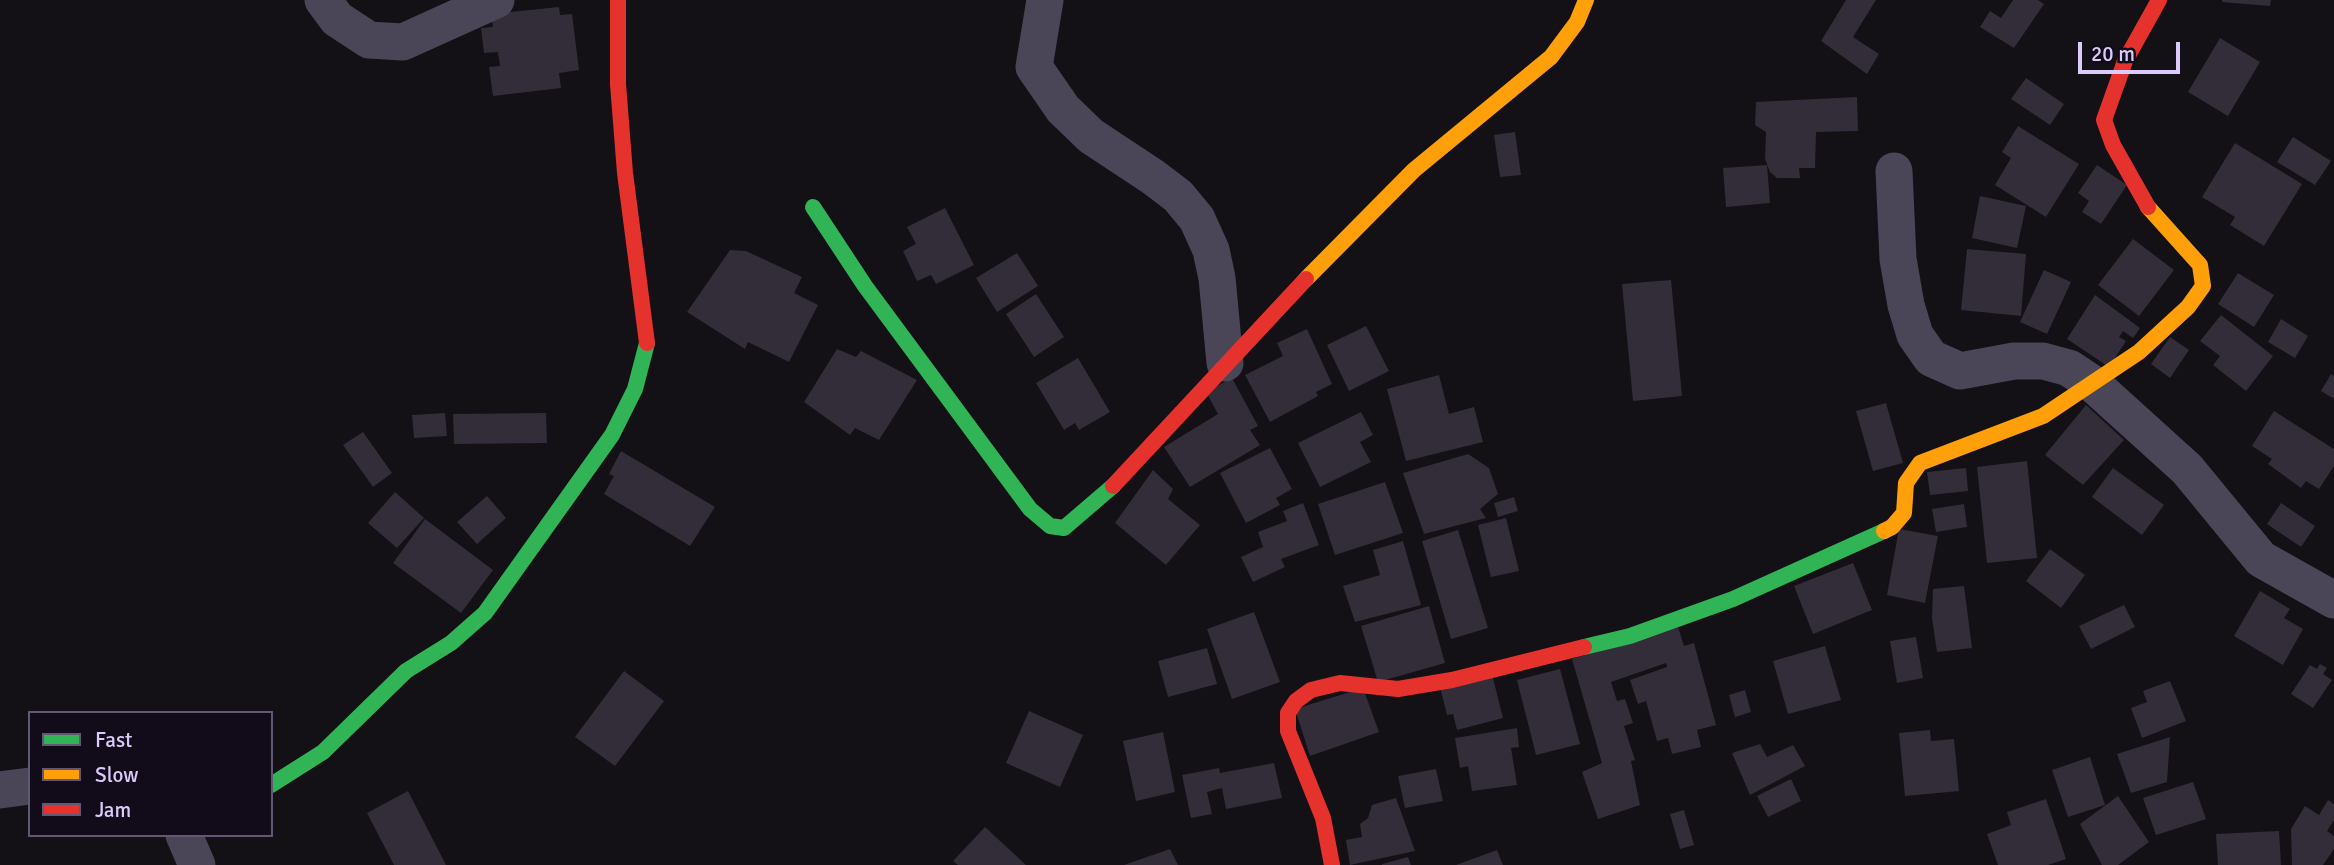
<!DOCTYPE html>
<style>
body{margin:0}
#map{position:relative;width:2334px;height:865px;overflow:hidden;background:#131016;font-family:Signika,sans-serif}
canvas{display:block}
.legend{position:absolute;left:28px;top:711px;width:245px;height:126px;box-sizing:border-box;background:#120c1a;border:2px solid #635874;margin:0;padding:9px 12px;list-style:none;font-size:21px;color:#dccbfa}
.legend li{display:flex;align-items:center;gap:14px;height:35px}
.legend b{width:35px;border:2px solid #635874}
.scale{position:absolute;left:2078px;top:42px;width:102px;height:32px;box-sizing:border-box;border:4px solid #dccbfa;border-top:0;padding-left:9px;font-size:21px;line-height:24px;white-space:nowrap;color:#dccbfa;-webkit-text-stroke:5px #120c1a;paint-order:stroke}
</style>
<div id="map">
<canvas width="2334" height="865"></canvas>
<ul class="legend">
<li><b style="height:9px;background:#30b455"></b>Fast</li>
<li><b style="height:9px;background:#ff9f0a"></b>Slow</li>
<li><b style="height:9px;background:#e5322d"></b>Jam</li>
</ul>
<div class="scale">20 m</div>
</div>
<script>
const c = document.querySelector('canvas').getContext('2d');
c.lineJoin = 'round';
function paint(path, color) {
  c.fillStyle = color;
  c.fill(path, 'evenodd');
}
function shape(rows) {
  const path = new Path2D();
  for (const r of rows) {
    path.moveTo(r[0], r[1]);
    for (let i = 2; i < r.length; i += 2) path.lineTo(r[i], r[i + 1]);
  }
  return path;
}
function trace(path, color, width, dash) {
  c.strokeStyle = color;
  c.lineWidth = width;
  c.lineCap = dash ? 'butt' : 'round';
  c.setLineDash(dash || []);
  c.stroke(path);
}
paint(shape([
 [1846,0,1876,0,1853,37,1879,54,1867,74,1821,41],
 [2013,0,2038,0,2044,4,2014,48,1980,27,1990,11,2001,18],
 [2222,0,2271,0,2270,6,2222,2],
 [559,7,560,15,572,14,579,70,559,73,561,88,493,96,489,67,500,66,498,52,484,53,481,28,493,27,491,14],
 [2220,38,2260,62,2228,116,2188,92],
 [2026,78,2064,104,2050,125,2011,99],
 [1857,97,1858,131,1816,132,1815,168,1799,168,1800,178,1777,178,1770,172,1765,159,1766,132,1755,125,1756,102],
 [2018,126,2079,164,2046,217,1995,185,2011,158,2002,152],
 [1515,132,1521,175,1500,177,1494,135],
 [2293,137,2331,161,2315,185,2277,162],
 [2235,143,2302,184,2264,246,2230,225,2235,217,2202,197],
 [1767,165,1770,203,1726,207,1723,168],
 [2097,165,2127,185,2101,224,2082,212,2089,201,2078,193],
 [1980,196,2026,206,2017,248,1972,238],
 [945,208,974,265,936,284,931,275,917,281,903,251,916,244,907,227],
 [2133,239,2174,270,2139,316,2098,285],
 [1967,249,2026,254,2021,316,1961,310],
 [730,250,746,251,802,277,794,293,818,305,789,362,748,342,745,349,687,312],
 [1017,253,1038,286,997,312,976,278],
 [2044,270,2071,282,2047,334,2020,322],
 [2238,273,2274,295,2254,327,2218,304],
 [1671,280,1682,396,1633,401,1622,284],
 [1036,294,1064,337,1034,357,1006,314],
 [2095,295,2140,328,2133,338,2123,331,2119,337,2126,341,2109,367,2067,339],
 [2221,315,2273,356,2246,391,2213,365,2220,356,2200,341],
 [2281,319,2308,336,2295,358,2268,342],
 [1366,326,1389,371,1349,391,1327,345],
 [1307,329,1332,384,1316,392,1318,396,1270,422,1245,375,1283,356,1277,343],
 [2170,337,2189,350,2170,378,2151,364],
 [837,349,856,357,861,351,917,380,879,440,855,428,850,435,804,402],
 [1078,358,1110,412,1079,430,1075,423,1064,430,1036,383],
 [2331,374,2334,376,2334,399,2321,391],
 [1439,375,1449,414,1474,407,1483,442,1406,461,1387,389],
 [1232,378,1258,426,1250,430,1260,445,1190,487,1164,447,1218,414,1206,392],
 [1886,403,1903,463,1873,471,1856,411],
 [2086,405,2124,440,2083,485,2045,455],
 [2274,411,2334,449,2334,466,2319,489,2306,481,2301,488,2268,464,2272,459,2252,446],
 [1361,412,1373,435,1360,442,1371,462,1320,487,1298,443],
 [445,413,447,436,414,438,412,415],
 [546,413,547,443,454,444,453,414],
 [363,432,392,473,373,487,343,445],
 [1270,448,1292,489,1276,498,1280,505,1246,523,1220,473],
 [621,451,715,507,690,546,604,494,614,476,609,474],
 [1468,454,1489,468,1498,494,1480,509,1486,518,1424,534,1403,473],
 [2027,461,2037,558,1987,563,1977,467],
 [1966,468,1968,491,1930,495,1927,472],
 [2113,468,2164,505,2142,535,2092,497],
 [1153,470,1173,489,1168,499,1200,525,1166,565,1115,523],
 [1385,482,1403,533,1335,555,1318,504],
 [395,492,424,518,397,548,368,523],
 [487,496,506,518,477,544,457,522],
 [1514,497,1518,511,1498,517,1494,503],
 [1303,503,1319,545,1281,559,1285,567,1253,582,1241,557,1263,547,1258,532,1287,521,1283,511],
 [2281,503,2315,526,2301,547,2267,524],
 [1964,504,1967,527,1936,532,1932,509],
 [1506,518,1519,571,1491,577,1478,525],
 [425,519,493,570,461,613,393,563],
 [1899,529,1938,536,1925,603,1887,595],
 [1458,530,1488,628,1451,639,1422,541],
 [1403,541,1421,605,1355,622,1343,586,1380,575,1373,550],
 [2050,549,2085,575,2061,608,2026,581],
 [1853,563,1872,610,1813,634,1794,586],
 [1964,586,1972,648,1937,652,1932,618,1933,589],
 [2260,591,2290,609,2284,618,2303,629,2283,665,2234,636],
 [2124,605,2135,627,2091,649,2079,626],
 [1429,606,1445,663,1378,682,1361,626],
 [1254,612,1280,682,1232,699,1207,629],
 [1678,627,1684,646,1694,643,1716,725,1697,730,1701,747,1672,754,1668,738,1657,741,1646,701,1638,704,1630,680,1667,667,1666,663,1611,682,1617,701,1625,699,1633,723,1624,726,1635,760,1631,761,1640,805,1598,819,1582,772,1602,763,1572,659],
 [1916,637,1923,678,1897,683,1890,641],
 [1825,646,1841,700,1788,714,1773,661],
 [1207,648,1217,684,1168,697,1158,661],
 [2320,664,2327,668,2323,674,2332,680,2313,708,2291,694,2310,665,2317,669],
 [1560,669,1580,744,1536,755,1517,680],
 [624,671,664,701,615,766,575,737],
 [1492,674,1503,718,1457,730,1453,714,1447,715,1440,687],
 [2170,681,2186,721,2142,738,2131,708,2147,702,2143,691],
 [1363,688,1379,732,1310,756,1295,709],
 [1745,690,1751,712,1735,717,1729,695],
 [1029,711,1083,735,1060,787,1006,763],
 [1517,728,1519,747,1511,748,1517,785,1472,791,1468,766,1460,768,1455,738],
 [1930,730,1931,741,1954,739,1959,791,1905,796,1899,733],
 [1163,732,1175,792,1136,801,1123,741],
 [2170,737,2167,782,2131,793,2117,754],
 [1760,744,1767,757,1793,745,1805,766,1750,795,1732,753],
 [2090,757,2105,805,2068,817,2052,770],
 [1274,763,1282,798,1226,809,1222,788,1207,792,1212,814,1191,818,1182,775,1219,768,1220,773],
 [1436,769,1443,801,1405,808,1398,776],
 [1791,779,1801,801,1768,817,1757,796],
 [2193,782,2206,819,2156,835,2143,798],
 [408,791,446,865,394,865,367,813],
 [2118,796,2149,842,2118,865,2102,865,2080,824],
 [1396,798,1415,851,1350,865,1346,840,1362,837,1360,824,1368,818,1372,805],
 [2046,799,2066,859,2048,865,1998,865,1987,834,2011,825,2007,812],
 [2328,800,2334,804,2334,820,2327,831,2334,836,2334,849,2323,865,2292,865,2291,829,2305,806,2319,815],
 [1684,810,1694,845,1680,849,1670,814],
 [985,827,1026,865,958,865,953,861],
 [2279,831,2281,865,2218,865,2216,834],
 [1170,849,1178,865,1124,865],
 [1497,850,1503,865,1456,865],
 [1408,857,1411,865,1382,865,1382,864]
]), '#322d39');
trace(shape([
 [323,0,337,19,369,40,403,42,496,0],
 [1045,0,1034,67,1063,109,1091,136,1153,177,1178,196,1197,219,1211,250,1217,278,1225,363],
 [1894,171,1898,259,1906,305,1915,335,1931,358,1960,371,2014,361,2043,361,2069,368,2093,384,2187,469,2261,559,2334,600],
 [0,790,30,786],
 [184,835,197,865]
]), '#4a4657', 37);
trace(shape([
 [813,207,865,286,1030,509,1050,526,1064,528,1113,486],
 [1584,647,1630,636,1733,599,1884,531],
 [271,785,323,752,406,671,451,643,485,613,612,435,635,389,647,343]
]), '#30b455', 16);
trace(shape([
 [1306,279,1414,170,1551,57,1577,22,1586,0],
 [1884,531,1892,527,1904,513,1906,483,1920,463,2043,416,2139,352,2188,307,2203,286,2200,265,2148,207]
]), '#ff9f0a', 16);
trace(shape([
 [618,0,618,84,625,173,647,343],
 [2148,207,2113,145,2104,120,2125,61,2159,0],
 [1113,486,1306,279],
 [1332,865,1323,818,1288,731,1288,713,1296,701,1311,690,1340,683,1398,689,1452,680,1584,647]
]), '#e5322d', 16);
</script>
